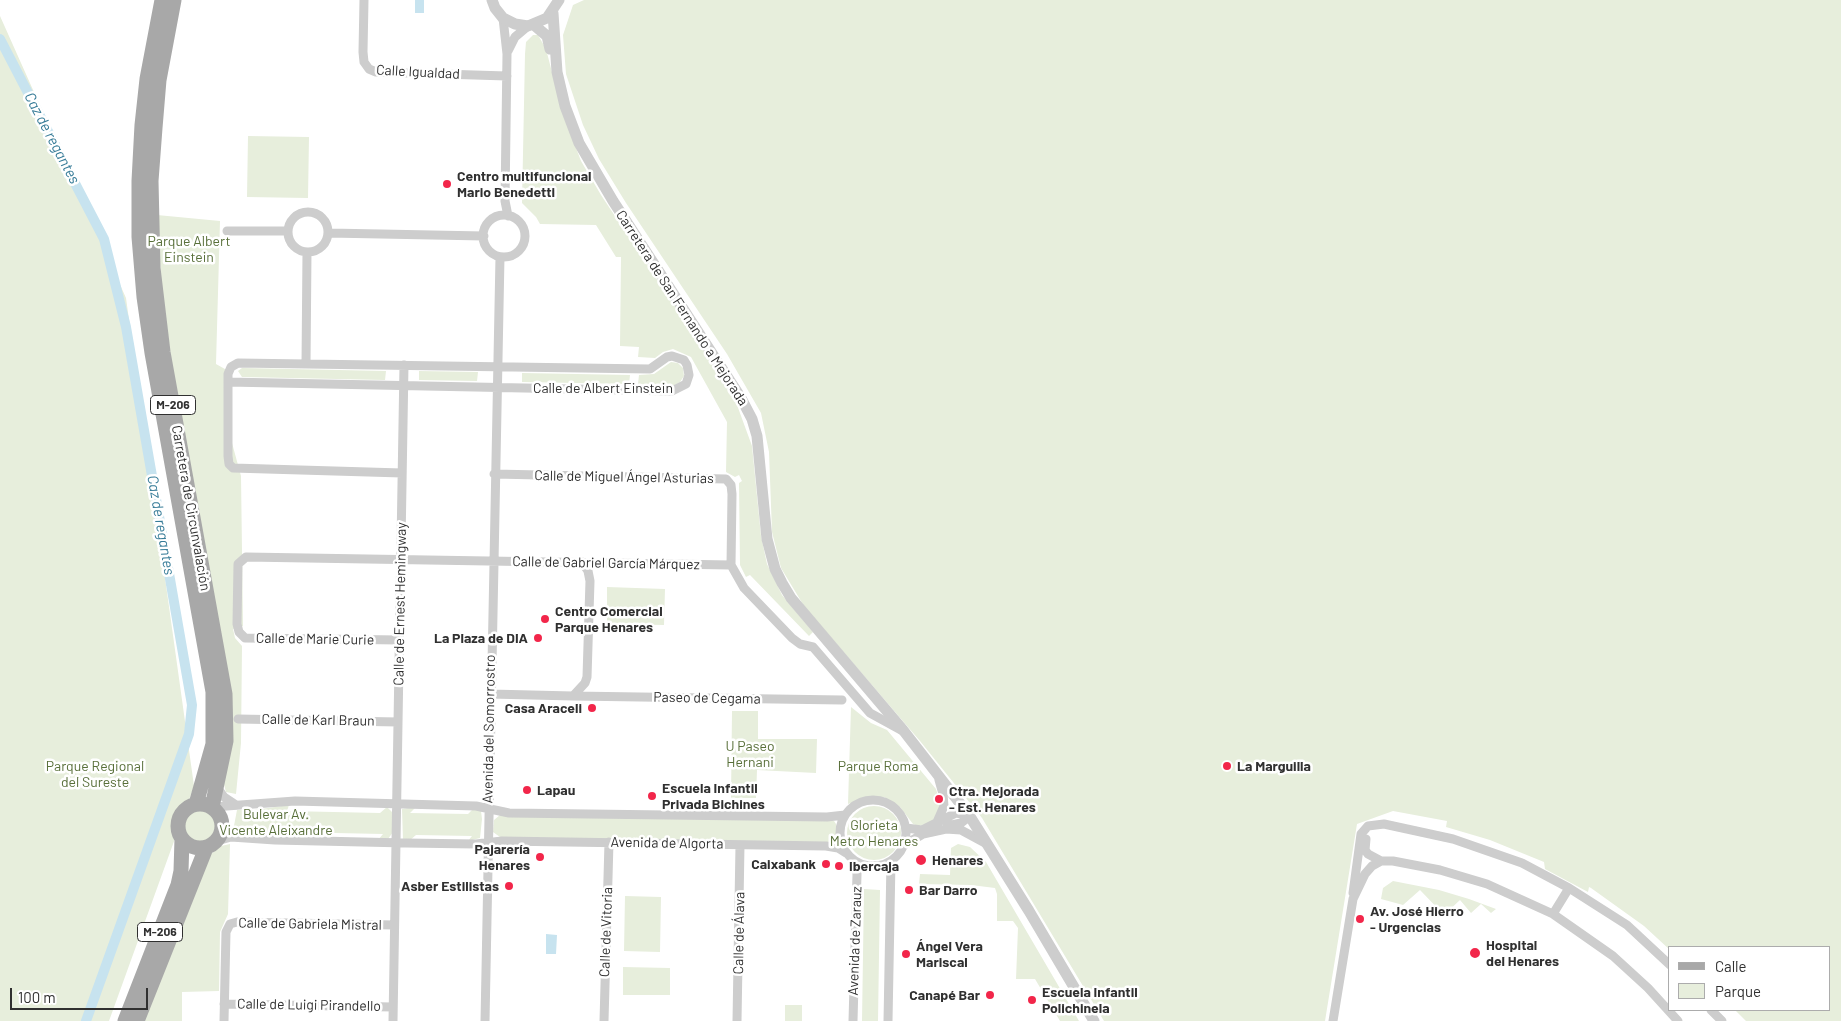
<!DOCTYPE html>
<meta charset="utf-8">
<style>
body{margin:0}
#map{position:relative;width:1841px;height:1021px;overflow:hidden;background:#fff;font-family:Barlow,sans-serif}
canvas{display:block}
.legend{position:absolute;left:1668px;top:946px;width:162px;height:65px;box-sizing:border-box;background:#fff;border:1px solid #acacac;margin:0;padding:6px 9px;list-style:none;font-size:15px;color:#303030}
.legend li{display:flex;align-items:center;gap:10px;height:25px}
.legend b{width:25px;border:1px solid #acacac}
.scale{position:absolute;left:10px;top:988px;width:138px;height:22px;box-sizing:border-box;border:2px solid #303030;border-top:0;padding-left:6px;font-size:15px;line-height:18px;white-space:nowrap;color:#303030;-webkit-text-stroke:4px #fff;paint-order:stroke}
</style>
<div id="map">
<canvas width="1841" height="1021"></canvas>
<ul class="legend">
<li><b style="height:6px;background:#a8a8a8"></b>Calle</li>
<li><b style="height:14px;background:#e7eedc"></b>Parque</li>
</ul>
<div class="scale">100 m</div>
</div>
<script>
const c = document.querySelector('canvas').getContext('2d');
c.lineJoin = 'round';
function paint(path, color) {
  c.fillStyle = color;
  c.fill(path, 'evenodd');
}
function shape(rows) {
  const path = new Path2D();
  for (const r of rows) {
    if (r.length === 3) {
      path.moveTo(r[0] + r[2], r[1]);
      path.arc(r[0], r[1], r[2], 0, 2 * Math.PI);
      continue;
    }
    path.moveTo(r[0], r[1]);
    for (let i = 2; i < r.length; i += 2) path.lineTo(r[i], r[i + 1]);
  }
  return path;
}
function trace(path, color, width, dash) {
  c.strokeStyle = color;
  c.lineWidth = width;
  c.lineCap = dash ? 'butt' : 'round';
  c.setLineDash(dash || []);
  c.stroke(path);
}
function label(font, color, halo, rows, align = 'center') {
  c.font = font + ' Barlow,sans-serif';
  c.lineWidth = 5;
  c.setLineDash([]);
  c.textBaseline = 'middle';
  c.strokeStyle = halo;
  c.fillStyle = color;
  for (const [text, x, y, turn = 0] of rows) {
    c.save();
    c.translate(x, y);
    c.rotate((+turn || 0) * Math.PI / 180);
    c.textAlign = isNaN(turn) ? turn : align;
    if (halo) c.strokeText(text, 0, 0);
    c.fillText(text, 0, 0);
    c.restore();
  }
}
paint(shape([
 [584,0,1841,0,1841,1021,1746,1021,1735,1010,1830,1010,1830,947,1670,947,1670,950,1644,926,1591,888,1589,887,1588,892,1545,869,1544,862,1490,840,1446,827,1447,821,1393,811,1357,824,1325,1021,1104,1021,982,818,920,741,804,606,781,568,772,532,769,452,761,413,727,354,626,203,599,159,583,125,566,74,563,35,573,5],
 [0,16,126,298,194,786,109,1021,0,1021],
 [533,35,538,35,546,49,562,111,581,161,601,195,733,394,752,446,761,536,767,564,782,595,813,632,809,636,750,575,746,577,740,565,739,483,742,481,739,475,735,477,726,472,727,422,691,357,673,349,663,352,655,358,638,357,639,347,620,346,621,257,616,257,596,225,540,224,536,217,522,203,525,54,526,42],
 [248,136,309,137,308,198,247,197],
 [157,215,220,221,216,364,232,373,232,443,241,476,243,626,233,629,235,638,242,646,241,743,236,794,226,792,223,781,161,278],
 [671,362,678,363,683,368,684,376,680,382,673,386,638,384,639,375,654,374],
 [242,368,386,371,385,380,242,377,238,371],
 [419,371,478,372,477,381,419,380],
 [522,373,630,375,629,384,522,382],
 [607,587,665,589,664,625,607,624],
 [851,707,871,723,887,730,936,789,941,805,937,818,930,823,918,826,913,824,900,807,884,797,866,797,848,804],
 [732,711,758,711,758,739,817,739,816,773,757,770,756,798,731,798],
 [289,805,287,811,380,813,387,807,392,812,393,832,388,839,378,840,383,834,287,832,281,837,252,831,233,831,237,810,254,810],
 [874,833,27],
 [416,807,410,813,468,814,473,809,481,811,482,819,480,838,468,841,472,836,416,835,409,841,403,840,402,809],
 [200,825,17],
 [500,815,834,821,836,824,836,842,834,843,500,837,493,832,494,820],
 [230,844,228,914,220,932,219,991,182,992,182,1021,144,1021,211,854,221,846],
 [958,844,970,847,986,862,1079,1021,1060,1021,1035,979,1016,979,1018,928,1013,921,997,921,997,894,995,888,971,885,919,884,920,874,950,875,951,848],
 [1393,881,1439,890,1469,899,1496,909,1491,913,1481,904,1471,913,1460,900,1444,915,1420,890,1403,905,1381,899,1383,888],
 [864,889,880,890,878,1021,862,1021],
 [625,896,661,897,660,952,624,951],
 [623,967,670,968,670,995,623,995],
 [785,1005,802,1005,802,1021,785,1021]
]), '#e7eedc');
paint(shape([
 [415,0,424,0,424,13,415,13],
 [546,934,557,935,556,954,546,954]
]), '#c7e3ef');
trace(shape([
 [0,39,104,239,126,327,192,705,189,734,86,1021]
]), '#c7e3ef', 10);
trace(shape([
 [364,0,363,52,364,62,369,69,376,72,507,76],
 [503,18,507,54,505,201,508,216],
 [508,51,515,37,528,26],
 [308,232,20],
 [504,236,21],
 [227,231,288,231],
 [329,233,484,236],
 [306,364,307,252],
 [228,382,672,391,686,384,689,375,687,365,684,360,672,356,667,357,650,369,238,363,231,367,228,374,228,456,229,464,233,468,402,473],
 [494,474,726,479,731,485,732,494,731,565],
 [400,640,245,638,239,632,237,624,238,564,246,557,731,565,744,588,792,638,800,644,813,647,870,713,901,730],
 [490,694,573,696,585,683,587,677,590,581,588,571,582,562],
 [573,696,842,700],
 [238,719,398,722],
 [217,787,224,797,236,805],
 [873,833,33],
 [213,807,295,801,476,806,509,813,827,817,845,815],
 [937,822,944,806,943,794,939,780],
 [947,826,961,823,970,816],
 [906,828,922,830,956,813,969,815],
 [1366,839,1365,850,1368,854,1381,861],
 [217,841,231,837,275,840,406,843,476,844,502,841,826,846,838,848,846,853],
 [904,845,923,834,946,829,961,830,985,843],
 [1353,893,1361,834,1368,826,1384,824,1453,839,1522,863,1569,888,1627,925,1670,965],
 [1553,914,1569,888],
 [224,1004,393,1007],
 [1711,1010,1722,1021],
 [224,1021,226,932,230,924,237,922,394,925],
 [393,1021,404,365],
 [485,1021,500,257],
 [604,1021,609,842],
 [737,1021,740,845],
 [853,1021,857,874,854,861],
 [888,1021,891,861],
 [1333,1021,1353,899,1365,874,1372,866,1381,861,1393,861,1440,870,1487,884,1553,914,1613,956,1648,988,1678,1021]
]), '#cdcdcd', 9);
trace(shape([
 [492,0,495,8,503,18,515,24,528,26,547,18,559,0],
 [553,13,557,72,565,106,579,143,613,201,741,398,752,419,757,436,767,539,775,569,782,583,791,598,903,730,969,815,1029,911,1094,1021],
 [534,25,547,36,550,49]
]), '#cdcdcd', 11);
trace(shape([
 [162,0,147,79,142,125,139,181,139,237,144,297,152,353,213,692,213,744,196,804],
 [174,0,159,80,155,128,151,181,153,268,163,352,225,694,226,741,212,807],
 [200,826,22],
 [125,1021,178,885,181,871,182,839],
 [137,1021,206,848]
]), '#a8a8a8', 15);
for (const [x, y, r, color] of [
 [447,184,5,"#f2264a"],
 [545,619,5,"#f2264a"],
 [538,638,5,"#f2264a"],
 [592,708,5,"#f2264a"],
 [1227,766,5,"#f2264a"],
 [527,790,5,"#f2264a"],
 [652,796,5,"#f2264a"],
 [939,799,5,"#f2264a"],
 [540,857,5,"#f2264a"],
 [921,860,6,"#f2264a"],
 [826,864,5,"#f2264a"],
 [839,866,5,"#f2264a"],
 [509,886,5,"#f2264a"],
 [909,890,5,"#f2264a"],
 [1360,919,5,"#f2264a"],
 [1475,953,6,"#f2264a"],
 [906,954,5,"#f2264a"],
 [990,995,5,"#f2264a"],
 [1032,1000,5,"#f2264a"]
]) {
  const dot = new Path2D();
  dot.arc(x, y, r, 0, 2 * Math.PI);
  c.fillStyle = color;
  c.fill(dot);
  trace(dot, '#fff', 2);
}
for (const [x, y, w] of [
 [173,405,45],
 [160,932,45]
]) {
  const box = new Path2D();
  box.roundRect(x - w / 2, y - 9.5, w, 19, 4);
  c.fillStyle = '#fff';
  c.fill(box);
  trace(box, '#303030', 1);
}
label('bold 12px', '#303030', null, [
 ["M-206",173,405],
 ["M-206",160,932]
]);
label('14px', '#303030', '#fff', [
 ["Calle Igualdad",418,72,3],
 ["Carretera de San Fernando a Mejorada",682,308,57],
 ["Calle de Albert Einstein",603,388],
 ["Calle de Miguel Ángel Asturias",624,477,1],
 ["Carretera de Circunvalación",191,508,80],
 ["Calle de Gabriel García Márquez",606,563,1],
 ["Calle de Ernest Hemingway",400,604,-89],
 ["Calle de Marie Curie",315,639,1],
 ["Paseo de Cegama",707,698,1],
 ["Calle de Karl Braun",318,720,1],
 ["Avenida del Somorrostro",489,729,-89],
 ["Avenida de Algorta",667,843,1],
 ["Calle de Gabriela Mistral",310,924,1],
 ["Calle de Vitoria",606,932,-88],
 ["Calle de Álava",739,933,-89],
 ["Avenida de Zarauz",855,941,-88],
 ["Calle de Luigi Pirandello",309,1005,1]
]);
label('bold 14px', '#303030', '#fff', [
 ["Centro multifuncional",457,176],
 ["Mario Benedetti",457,192],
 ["Centro Comercial",555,611],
 ["Parque Henares",555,627],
 ["La Plaza de DIA",528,638,"right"],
 ["Casa Araceli",582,708,"right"],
 ["La Marguilla",1237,766],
 ["Escuela Infantil",662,788],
 ["Privada Bichines",662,804],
 ["Lapau",537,790],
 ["Ctra. Mejorada",949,791],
 ["- Est. Henares",949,807],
 ["Pajarería",530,849,"right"],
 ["Henares",530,865,"right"],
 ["Henares",932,860],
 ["Caixabank",816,864,"right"],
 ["Ibercaja",849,866],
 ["Asber Estilistas",499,886,"right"],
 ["Bar Darro",919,890],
 ["Av. José Hierro",1370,911],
 ["- Urgencias",1370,927],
 ["Hospital",1486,945],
 ["del Henares",1486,961],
 ["Ángel Vera",916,946],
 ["Mariscal",916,962],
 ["Escuela Infantil",1042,992],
 ["Polichinela",1042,1008],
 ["Canapé Bar",980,995,"right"]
], 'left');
label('14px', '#586f39', '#fff', [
 ["Parque Albert",189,241],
 ["Einstein",189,257],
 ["U Paseo",750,746],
 ["Hernani",750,762],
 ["Parque Regional",95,766],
 ["del Sureste",95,782],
 ["Parque Roma",878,766],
 ["Bulevar Av.",276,814],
 ["Vicente Aleixandre",276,830],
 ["Glorieta",874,825],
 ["Metro Henares",874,841]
]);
label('italic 15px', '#377c98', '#fff', [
 ["Caz de regantes",52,138,62],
 ["Caz de regantes",161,525,80]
]);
</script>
